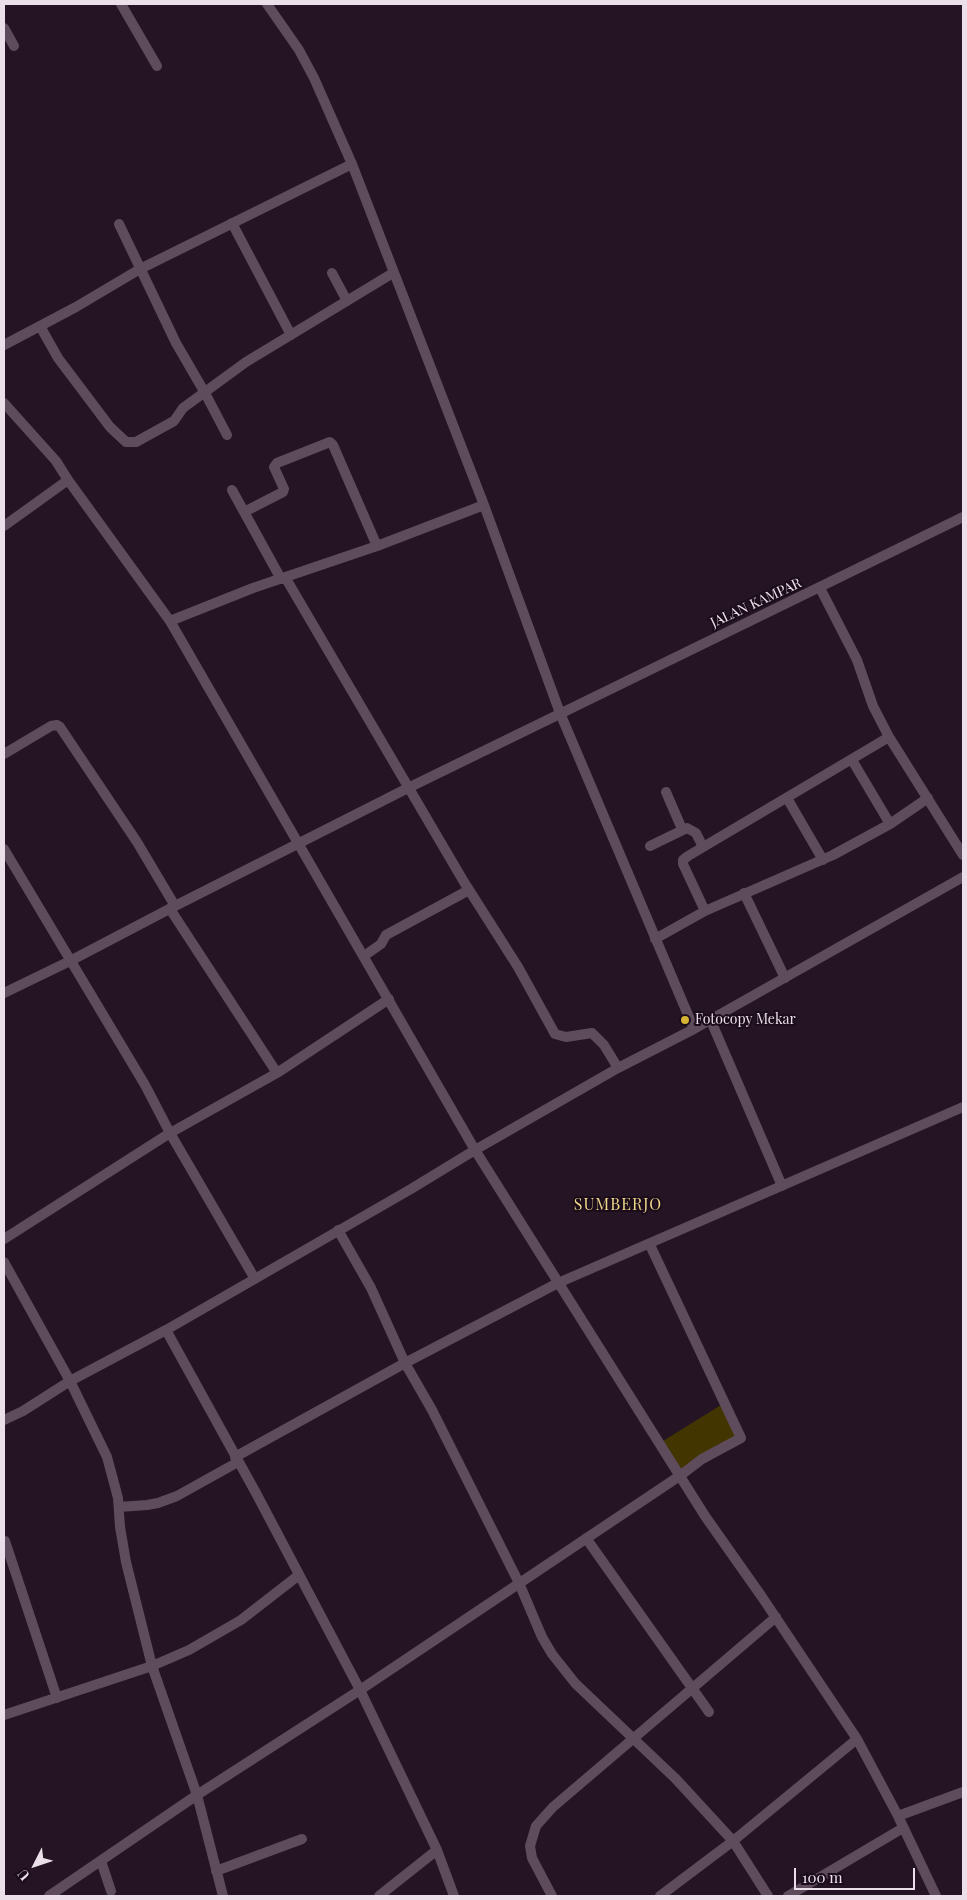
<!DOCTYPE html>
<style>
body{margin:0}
#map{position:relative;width:967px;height:1900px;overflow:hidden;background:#251524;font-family:"Playfair Display",serif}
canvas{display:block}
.frame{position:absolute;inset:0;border:5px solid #ebe0ea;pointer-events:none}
.north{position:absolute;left:10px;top:1840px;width:50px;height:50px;-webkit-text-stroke:4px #1b0c1b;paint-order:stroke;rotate:229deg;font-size:14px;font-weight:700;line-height:20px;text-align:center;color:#ebe0ea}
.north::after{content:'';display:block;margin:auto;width:18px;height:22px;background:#ebe0ea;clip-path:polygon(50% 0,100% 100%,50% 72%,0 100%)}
.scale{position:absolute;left:794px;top:1868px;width:121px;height:22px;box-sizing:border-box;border:2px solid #ebe0ea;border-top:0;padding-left:6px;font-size:15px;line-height:18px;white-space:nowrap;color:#ebe0ea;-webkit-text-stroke:4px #1b0c1b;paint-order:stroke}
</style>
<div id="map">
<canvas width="967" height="1900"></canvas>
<div class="frame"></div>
<div class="north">U</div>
<div class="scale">100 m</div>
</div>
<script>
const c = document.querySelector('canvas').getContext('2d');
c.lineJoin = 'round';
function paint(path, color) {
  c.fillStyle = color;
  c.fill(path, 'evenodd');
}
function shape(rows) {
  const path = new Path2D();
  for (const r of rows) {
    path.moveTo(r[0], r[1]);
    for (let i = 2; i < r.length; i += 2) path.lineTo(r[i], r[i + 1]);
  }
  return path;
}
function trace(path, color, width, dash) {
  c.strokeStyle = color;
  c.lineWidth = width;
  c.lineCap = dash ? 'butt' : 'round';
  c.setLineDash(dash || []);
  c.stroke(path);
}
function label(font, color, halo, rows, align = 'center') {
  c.font = font + ' "Playfair Display",serif';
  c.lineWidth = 4;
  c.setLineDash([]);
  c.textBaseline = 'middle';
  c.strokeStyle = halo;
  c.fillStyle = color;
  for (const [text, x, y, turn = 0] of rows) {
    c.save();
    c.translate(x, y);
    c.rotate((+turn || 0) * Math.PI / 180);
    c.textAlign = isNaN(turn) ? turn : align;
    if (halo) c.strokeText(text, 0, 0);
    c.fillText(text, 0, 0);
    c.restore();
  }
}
paint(shape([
 [721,1405,738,1435,682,1472,663,1441]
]), '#423500');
trace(shape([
 [121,4,157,66],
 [267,4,299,50,314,78,352,164,484,505,560,713,694,1029,618,1068,475,1150,705,1516,762,1597,857,1739,898,1816,936,1896],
 [4,28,14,46],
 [232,223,291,335],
 [119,224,176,343,205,393,227,435],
 [332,273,347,301],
 [40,326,58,358,110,427,126,442,136,442,174,421,183,408,246,362,393,273],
 [4,345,76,307,140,269,352,164],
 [4,403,56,461,68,480,170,621,475,1150,411,1189,166,1330,70,1381,23,1411,4,1420],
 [232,490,281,579],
 [244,512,283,492,284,489,274,467,277,463,330,442,333,445,377,546],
 [4,526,68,480],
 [285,577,464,882,518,967,555,1034,566,1037,592,1033,604,1045,618,1068],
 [820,588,857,660,873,706,889,737,963,855],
 [170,621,253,588,377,546,484,505],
 [4,754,51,726,57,725,60,727,137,842,175,906],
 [852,760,890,824],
 [666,792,682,829],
 [787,798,823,860],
 [650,846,687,828,696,833,703,847],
 [4,849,145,1085,170,1133,255,1279],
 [744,893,785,978],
 [170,909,277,1073],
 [705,911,683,864,683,860,688,856,889,737],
 [655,939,705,911,833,855,890,824,928,798],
 [364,956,381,944,386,935,469,890],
 [4,993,70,961,175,906,408,788,963,517],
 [711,1021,782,1186],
 [694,1029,963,877],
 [338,1230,371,1288,405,1363,432,1410,519,1583,542,1637,552,1654,575,1683,675,1778,733,1841,857,1739],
 [4,1239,170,1133,277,1073,389,999],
 [4,1262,70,1381,107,1457,118,1498,120,1527,126,1562,152,1666,197,1795,223,1896],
 [166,1330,256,1493,360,1690,437,1850,454,1896],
 [235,1457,405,1363,558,1283,963,1107],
 [119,1507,147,1505,158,1503,177,1496,238,1462],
 [586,1538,709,1712],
 [5,1541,57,1698],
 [4,1715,152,1666,189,1650,241,1620,299,1575],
 [898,1816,963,1792],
 [101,1861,111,1891],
 [216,1871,302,1839],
 [49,1896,197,1795,360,1690,681,1475,702,1459,741,1438,650,1245],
 [379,1896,437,1850],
 [552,1896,532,1858,530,1846,536,1826,553,1807,776,1617],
 [660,1896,733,1841,768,1896],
 [788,1896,903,1828]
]), '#5e4c5d', 10);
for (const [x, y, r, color] of [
 [685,1020,5,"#d6b534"]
]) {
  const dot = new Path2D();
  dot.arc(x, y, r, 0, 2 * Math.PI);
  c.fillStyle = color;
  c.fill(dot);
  trace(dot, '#1b0c1b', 2);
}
label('14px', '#ebe0ea', '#1b0c1b', [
 ["JALAN KAMPAR",756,603,-25]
]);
label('14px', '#ebe0ea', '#1b0c1b', [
 ["Fotocopy Mekar",695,1020]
], 'left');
c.letterSpacing = '1px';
label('16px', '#edd789', '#1b0c1b', [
 ["SUMBERJO",618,1205]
]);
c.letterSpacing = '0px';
</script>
